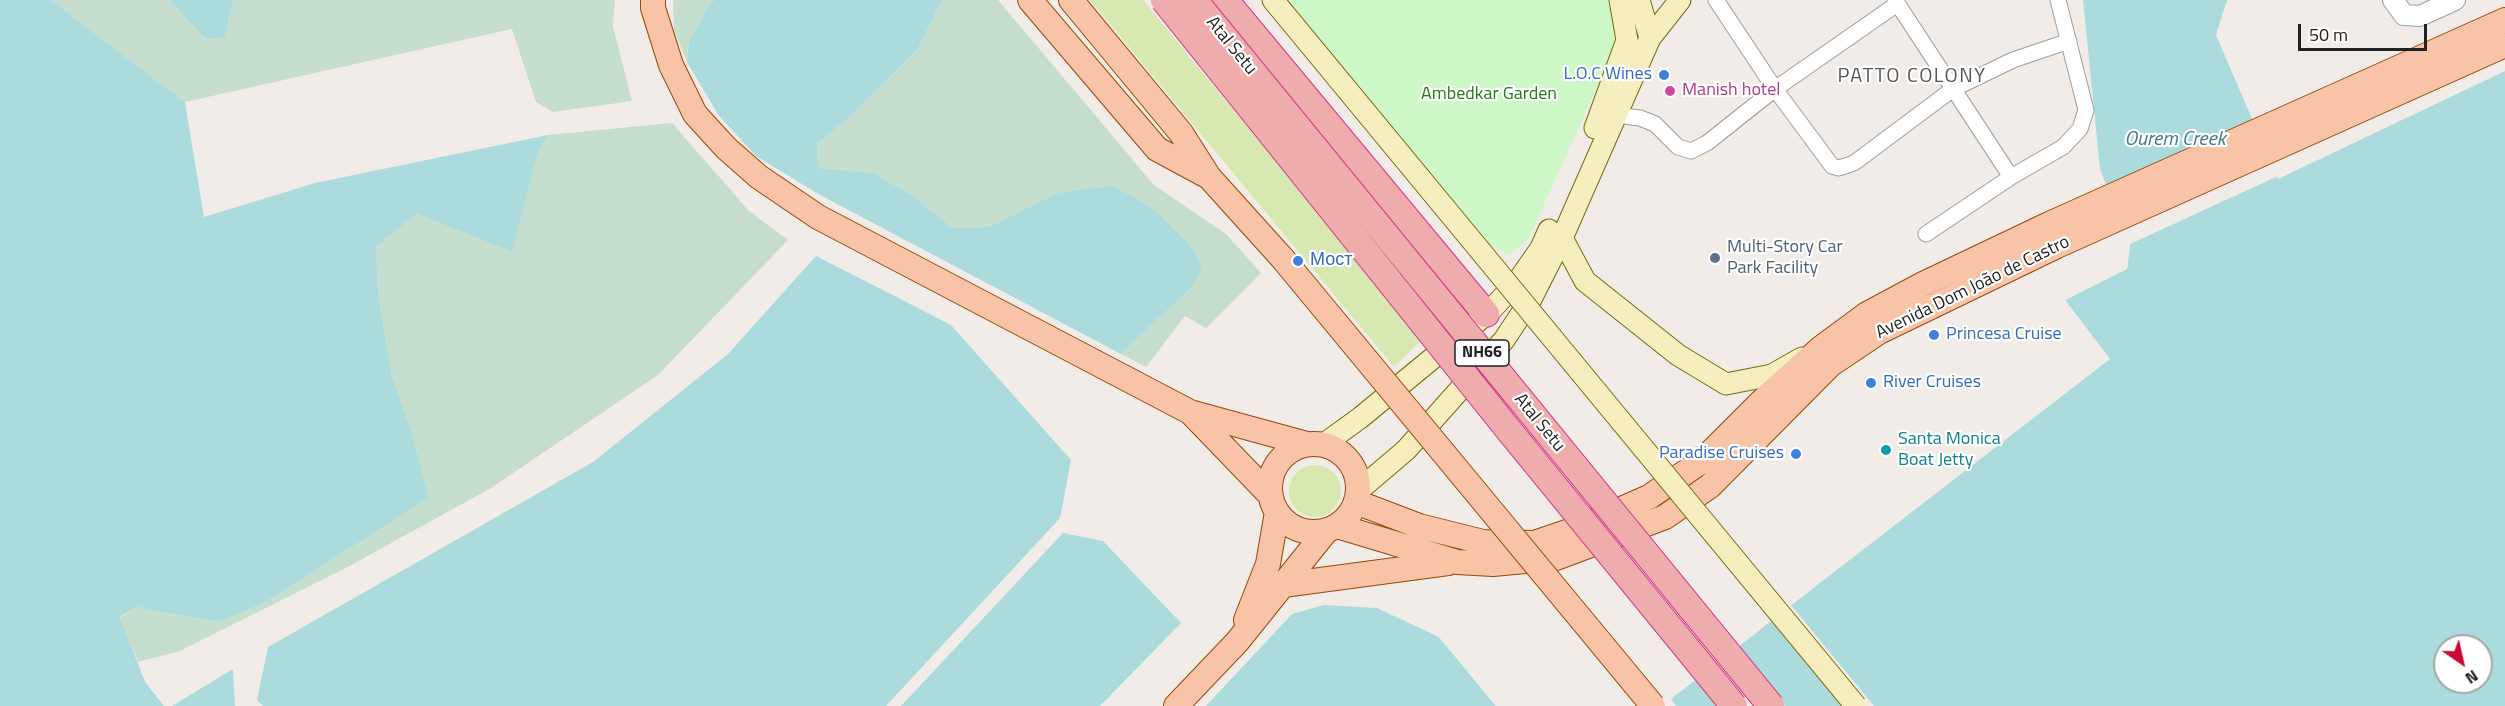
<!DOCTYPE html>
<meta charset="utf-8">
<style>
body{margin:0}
#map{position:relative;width:2505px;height:706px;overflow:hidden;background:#f1ece8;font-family:"Titillium Web",sans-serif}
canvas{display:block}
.north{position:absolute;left:2433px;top:634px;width:60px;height:60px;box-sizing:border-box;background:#fff;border:2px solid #a6a6a6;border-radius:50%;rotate:146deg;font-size:16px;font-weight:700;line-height:24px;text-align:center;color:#212121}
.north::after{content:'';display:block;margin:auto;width:21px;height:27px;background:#c90932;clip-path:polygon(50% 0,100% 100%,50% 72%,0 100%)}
.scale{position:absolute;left:2298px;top:24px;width:129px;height:27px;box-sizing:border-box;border:3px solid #212121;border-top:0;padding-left:8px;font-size:18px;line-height:21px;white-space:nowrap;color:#212121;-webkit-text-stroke:4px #fff;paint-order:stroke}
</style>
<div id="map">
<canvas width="2505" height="706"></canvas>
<div class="north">N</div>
<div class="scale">50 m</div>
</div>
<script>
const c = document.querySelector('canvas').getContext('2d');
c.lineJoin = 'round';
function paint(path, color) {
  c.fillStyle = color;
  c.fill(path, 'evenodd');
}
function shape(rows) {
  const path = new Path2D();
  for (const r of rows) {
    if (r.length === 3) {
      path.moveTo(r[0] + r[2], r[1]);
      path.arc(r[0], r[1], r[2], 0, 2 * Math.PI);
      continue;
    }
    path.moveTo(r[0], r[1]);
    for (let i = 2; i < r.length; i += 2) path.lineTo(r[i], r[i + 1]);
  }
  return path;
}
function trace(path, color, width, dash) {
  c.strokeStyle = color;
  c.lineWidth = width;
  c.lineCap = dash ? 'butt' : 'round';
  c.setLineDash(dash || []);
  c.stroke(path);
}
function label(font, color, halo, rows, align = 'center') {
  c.font = font + ' "Titillium Web",sans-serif';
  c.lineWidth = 4.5;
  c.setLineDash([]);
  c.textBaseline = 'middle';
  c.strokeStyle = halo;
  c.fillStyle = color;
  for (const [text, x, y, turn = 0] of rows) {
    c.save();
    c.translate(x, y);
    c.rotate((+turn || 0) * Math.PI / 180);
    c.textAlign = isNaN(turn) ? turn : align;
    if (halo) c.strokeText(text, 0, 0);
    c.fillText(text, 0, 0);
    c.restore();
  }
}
paint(shape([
 [1090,0,1143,0,1422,340,1394,367],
 [1315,491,26]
]), '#d8e8b1');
paint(shape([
 [51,0,169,0,206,39,225,38,233,0,615,0,613,27,632,101,553,112,536,102,512,29,185,102],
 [673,0,715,0,710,3,689,42,687,62,674,30],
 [942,0,998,0,1154,185,1226,234,1261,273,1206,328,1185,316,1146,367,1121,354,1190,289,1057,193,989,227,953,228,913,196,874,173,818,168,817,144,844,122,918,49],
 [672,123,749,211,788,240,658,375,491,488,344,569,180,651,138,662,120,618,136,607,219,622,264,603,429,498,412,433,392,376,378,293,376,247,417,214,512,252,538,153,548,135]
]), '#c6dece');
paint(shape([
 [1285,0,1608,0,1617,43,1528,240,1509,255,1488,244]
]), '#cff8c8');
paint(shape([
 [0,0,51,0,185,102,204,217,315,183,548,135,538,153,512,252,417,214,376,247,378,293,392,376,412,433,429,498,264,603,219,622,136,607,120,617,145,682,164,706,0,706],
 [169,0,233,0,225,38,206,39],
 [715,0,942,0,918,49,844,122,817,144,818,168,874,173,913,196,953,228,989,227,1057,193,1113,186,1155,210,1191,246,1202,268,1190,289,1121,354,820,195,756,156,719,116,687,62,689,42,710,3],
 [2083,0,2227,0,2216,35,2278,179,2505,71,2505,706,1661,706,2109,359,2065,300,2127,269,2130,245,2100,169],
 [2445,646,2481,646,2481,682,2445,682],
 [816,256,951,325,1071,460,1060,518,886,706,263,706,257,700,268,647,593,462,728,354],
 [1063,533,1103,541,1181,623,1100,706,901,706],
 [1324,605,1377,608,1439,637,1496,706,1206,706,1292,614],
 [233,669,235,706,172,706]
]), '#abdbdc');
paint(shape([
 [2431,102,2433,105,2130,244,2127,269,2065,300,2110,359,1791,605,1874,706,1842,706,1771,621,1737,648,1785,706,1721,706,1698,678,1671,699,1676,706,1658,706,2106,358,2062,300,2125,267,2127,245,2104,188,2256,122,2280,175],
 [1442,635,1498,704,1499,706,1496,706,1439,637]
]), '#f1ece8');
const minor = shape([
 [1716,0,1775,89,1832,166,1839,168,1854,163,1953,89,2013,60,2069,41],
 [1895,0,2011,177],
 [1616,115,1640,118,1655,124,1678,147,1691,151,1707,143,1775,89,1897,4],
 [1926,234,2011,177,2063,147,2080,129,2086,110,2058,0]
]);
const tertiary = shape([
 [2393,0,2404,15,2420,16,2455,0]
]);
const secondary = shape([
 [1273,0,1478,248],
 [1650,38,1680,0],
 [1595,128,1627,40,1620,0],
 [1562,238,1585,281,1678,355,1726,384,1772,375,1802,358],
 [1324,444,1360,418,1490,311,1518,281,1541,248,1549,230],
 [1359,490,1406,450,1504,340,1531,299,1562,238,1650,38,1639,0]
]);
const primary = shape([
 [653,0,653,8,671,65,695,114,726,148,759,177,818,217,1190,412,1307,444],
 [1030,0,1157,149,1207,176],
 [1071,0,1181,133,1209,177,1283,259],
 [1192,414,1270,495],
 [1314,488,44],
 [1356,502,1419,526,1483,542,1534,543,1578,528,1649,497,1702,461,1760,403,1821,348,1867,314,1923,284,2049,224,2505,20],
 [1337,526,1457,562,1493,564,1556,558,1665,517,1710,486,1830,365,1879,332,2057,246,2505,45],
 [1283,585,1448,563],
 [1246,620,1268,564,1277,512],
 [1176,706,1237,642,1327,530]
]);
const trunk = shape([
 [1225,0,1486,314]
]);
trace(minor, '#9e9e9e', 17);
trace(tertiary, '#9e9e9e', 22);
trace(secondary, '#766b0a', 23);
trace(primary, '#974907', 26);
trace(trunk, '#d4308b', 28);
trace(minor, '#fff', 15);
trace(tertiary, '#fff', 20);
trace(secondary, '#f7eec0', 21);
trace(primary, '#f8c3a6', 24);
trace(trunk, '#eeacad', 26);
const secondaryBridge = shape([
 [1478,248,1856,706]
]);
const primaryBridge = shape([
 [1283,259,1653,706]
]);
const trunkBridge = shape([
 [1164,0,1507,428,1734,706],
 [1194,0,1771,706]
]);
trace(secondaryBridge, '#766b0a', 23, []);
trace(primaryBridge, '#974907', 26, []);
trace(trunkBridge, '#d4308b', 28, []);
trace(secondaryBridge, '#f7eec0', 21);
trace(primaryBridge, '#f8c3a6', 24);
trace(trunkBridge, '#eeacad', 26);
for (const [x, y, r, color] of [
 [1664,75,6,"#3f7fe0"],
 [1670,91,6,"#d1479c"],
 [1715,258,6,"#5c6f8a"],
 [1298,261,6,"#3f7fe0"],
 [1934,335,6,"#3f7fe0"],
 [1871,383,6,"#3f7fe0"],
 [1886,450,6,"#0f9aa8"],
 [1796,454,6,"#3f7fe0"]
]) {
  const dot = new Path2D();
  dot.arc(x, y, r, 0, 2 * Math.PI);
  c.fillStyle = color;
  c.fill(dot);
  trace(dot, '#fff', 2);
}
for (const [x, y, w] of [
 [1482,353,54]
]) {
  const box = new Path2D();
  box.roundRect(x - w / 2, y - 13, w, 26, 4.5);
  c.fillStyle = '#fff';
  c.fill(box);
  trace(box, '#212121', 1.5);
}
label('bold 16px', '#212121', null, [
 ["NH66",1482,353]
]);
label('18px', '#212121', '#fff', [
 ["Atal Setu",1231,46,51],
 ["Avenida Dom João de Castro",1973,288,-26],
 ["Atal Setu",1539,423,51]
]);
label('18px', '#366cbe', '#fff', [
 ["L.O.C Wines",1652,75,"right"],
 ["Мост",1310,261],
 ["Princesa Cruise",1946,335],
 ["River Cruises",1883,383],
 ["Paradise Cruises",1784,454,"right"]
], 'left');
label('18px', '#b23c85', '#fff', [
 ["Manish hotel",1682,91]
], 'left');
label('18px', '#1f7d11', '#fff', [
 ["Ambedkar Garden",1489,95]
]);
label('18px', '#4e5e75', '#fff', [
 ["Multi-Story Car",1727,248],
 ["Park Facility",1727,269]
], 'left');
label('18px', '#0d838f', '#fff', [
 ["Santa Monica",1898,440],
 ["Boat Jetty",1898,461]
], 'left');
c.letterSpacing = '1.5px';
label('20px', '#545454', '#fff', [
 ["PATTO COLONY",1912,77]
]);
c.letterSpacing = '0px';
label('italic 20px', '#43798f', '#fff', [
 ["Ourem Creek",2175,140]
]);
</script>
